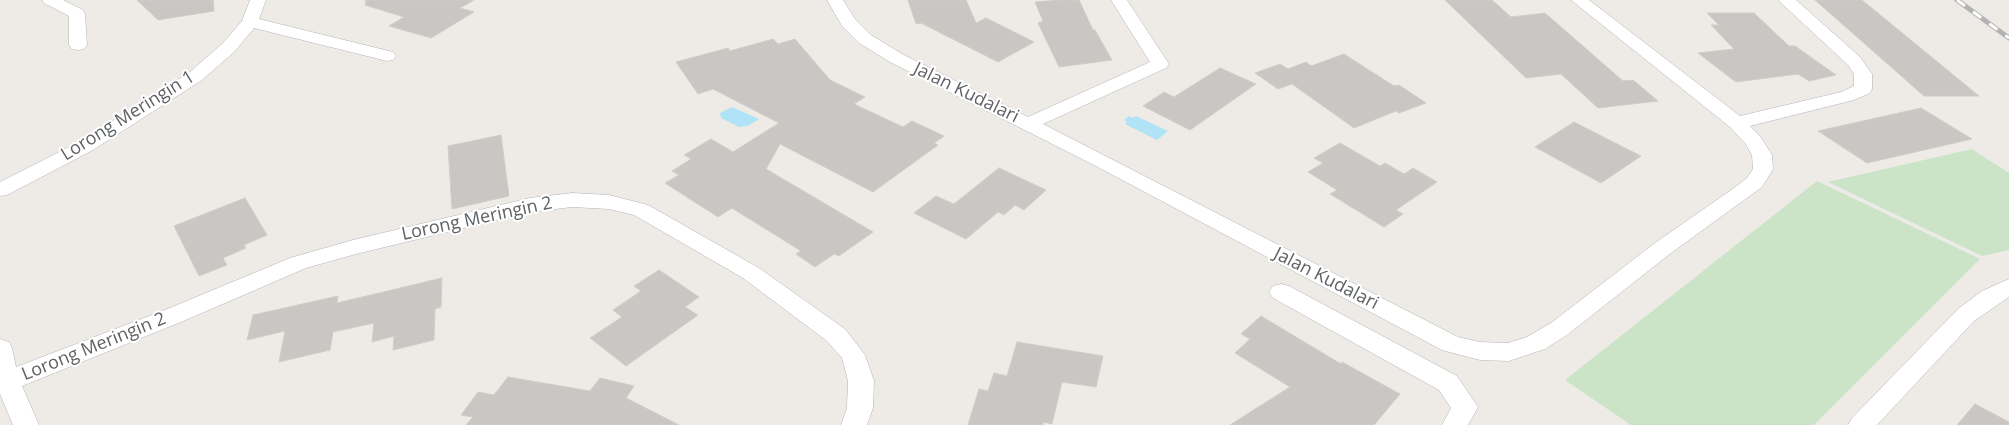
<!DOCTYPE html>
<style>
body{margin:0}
canvas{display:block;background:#eeebe6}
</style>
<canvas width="2009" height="425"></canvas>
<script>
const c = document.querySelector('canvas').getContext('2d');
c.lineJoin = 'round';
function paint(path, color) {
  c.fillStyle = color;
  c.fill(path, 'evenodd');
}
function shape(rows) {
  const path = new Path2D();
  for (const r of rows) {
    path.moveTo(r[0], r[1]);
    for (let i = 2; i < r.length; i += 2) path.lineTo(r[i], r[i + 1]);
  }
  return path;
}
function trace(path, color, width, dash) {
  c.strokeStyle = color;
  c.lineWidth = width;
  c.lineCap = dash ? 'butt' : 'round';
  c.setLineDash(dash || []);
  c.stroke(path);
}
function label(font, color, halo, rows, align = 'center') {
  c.font = font + ' "Open Sans",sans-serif';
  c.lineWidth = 4;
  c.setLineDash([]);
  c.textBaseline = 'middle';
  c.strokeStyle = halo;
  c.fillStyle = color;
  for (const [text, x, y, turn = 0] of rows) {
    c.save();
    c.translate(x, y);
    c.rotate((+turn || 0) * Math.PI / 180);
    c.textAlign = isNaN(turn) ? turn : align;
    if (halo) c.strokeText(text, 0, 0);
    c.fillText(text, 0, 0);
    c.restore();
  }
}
paint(shape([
 [1972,149,2009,173,2009,250,1982,256,1828,182],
 [1817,181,1980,259,1814,425,1631,425,1565,380]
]), '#cbe3c6');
paint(shape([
 [732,107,759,119,748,126,739,127,721,118,720,113],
 [1129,116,1133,118,1136,116,1168,131,1157,140,1125,124,1127,122,1124,120]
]), '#b0e3f5');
const building = shape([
 [137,0,213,0,214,11,158,20,137,0],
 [366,0,474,0,460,8,474,12,431,38,389,26,404,17,365,5,366,0],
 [908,0,966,0,976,23,986,18,1034,42,998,62,921,23,916,24,908,0],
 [1060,0,1079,0,1093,30,1095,30,1112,60,1059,67,1038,23,1043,21,1035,2,1060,0],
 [1445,0,1492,0,1511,17,1545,13,1623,81,1633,80,1658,101,1598,108,1561,74,1526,78,1445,0],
 [1815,0,1862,0,1979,96,1924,96,1815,0],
 [1707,13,1754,13,1789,46,1795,46,1836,75,1809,81,1798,74,1736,82,1698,53,1734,49,1711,25,1719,25,1707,13],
 [773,39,778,44,795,39,830,80,865,97,854,104,903,127,912,121,944,136,934,143,938,145,873,192,780,144,766,169,873,232,839,256,834,254,815,267,796,254,801,251,732,208,718,217,665,183,679,175,672,171,691,159,684,155,711,139,733,152,779,123,713,89,698,94,676,62,728,48,730,51,773,39],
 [1344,54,1394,86,1399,85,1426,103,1399,113,1396,111,1354,128,1292,84,1278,89,1255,73,1280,64,1288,69,1306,62,1311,66,1344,54],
 [1220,68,1256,84,1190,130,1143,106,1164,92,1174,97,1220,68],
 [1921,108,1972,139,1867,163,1818,131,1921,108],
 [1574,122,1621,146,1641,156,1601,183,1535,147,1574,122],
 [501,135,509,196,452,209,448,146,501,135],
 [1340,143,1380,166,1385,163,1404,174,1413,168,1437,182,1396,210,1403,214,1384,227,1330,194,1337,190,1308,172,1323,163,1314,158,1340,143],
 [999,168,1046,190,1024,210,1015,205,1004,215,998,212,966,239,914,213,936,196,954,204,999,168],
 [245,198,267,235,244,245,246,248,223,258,227,265,199,276,174,226,245,198],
 [659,270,699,297,685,307,698,315,626,366,590,338,622,317,613,310,641,291,634,286,659,270],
 [442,278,441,307,435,309,434,340,393,350,394,336,372,342,374,323,333,332,330,350,279,362,285,331,247,340,253,315,338,296,337,303,442,278],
 [1261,316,1341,364,1342,362,1400,394,1374,425,1230,425,1290,387,1235,353,1250,339,1241,334,1261,316],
 [1017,342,1103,356,1096,387,1062,382,1052,424,1043,422,1043,425,968,425,979,389,988,391,994,373,1007,376,1017,342],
 [508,377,590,391,600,378,634,386,626,398,679,425,466,425,473,417,461,415,478,392,494,395,508,377],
 [1975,404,2009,422,2009,425,1957,425,1975,404]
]);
paint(building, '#cac6c3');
trace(building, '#d2ccc5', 1);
const minor = shape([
 [42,0,63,0,83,10,85,14,87,45,84,49,78,50,72,49,69,45,69,16,44,3,42,0],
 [250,0,266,0,259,19,393,52,396,56,393,60,387,61,254,28,235,51,202,80,93,150,7,195,0,196,0,182,79,142,190,72,223,43,242,21,250,0],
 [827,0,843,0,855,19,871,35,902,54,1028,117,1150,62,1111,0,1127,0,1169,64,1166,68,1043,124,1458,337,1480,342,1508,343,1527,337,1551,323,1655,243,1734,188,1747,178,1753,169,1752,155,1745,143,1730,127,1571,0,1589,0,1740,116,1841,92,1854,86,1854,74,1848,65,1778,0,1796,0,1860,57,1872,74,1872,89,1870,93,1854,100,1750,126,1760,136,1772,155,1773,169,1762,187,1671,253,1567,335,1545,349,1509,361,1480,360,1442,350,1094,165,890,62,859,43,842,26,827,0],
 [572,193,609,195,648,205,759,268,845,329,865,355,874,381,873,408,867,425,841,425,847,408,848,381,842,358,827,341,743,278,634,215,609,209,572,207,530,212,356,254,306,268,181,322,22,386,39,425,13,425,0,394,0,339,9,342,12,348,16,367,165,310,290,258,353,240,530,198,572,193],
 [2009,279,2009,297,1974,321,1877,425,1848,425,1852,418,1958,309,1982,291,2009,279],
 [1281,284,1289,286,1457,376,1478,407,1468,425,1442,425,1451,408,1439,390,1273,298,1269,292,1273,286,1281,284]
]);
trace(minor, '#b1b4b7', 1);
paint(minor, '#fff');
const rail = shape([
 [1957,0,2009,38]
]);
trace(rail, '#b2b3b3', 5);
trace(rail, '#fff', 3, [10]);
label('18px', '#5e6265', '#fff', [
 ["Jalan Kudalari",966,93,26],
 ["Lorong Meringin 1",128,116,-32],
 ["Lorong Meringin 2",477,219,-12],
 ["Jalan Kudalari",1326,279,27],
 ["Lorong Meringin 2",94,347,-22]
]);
</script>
